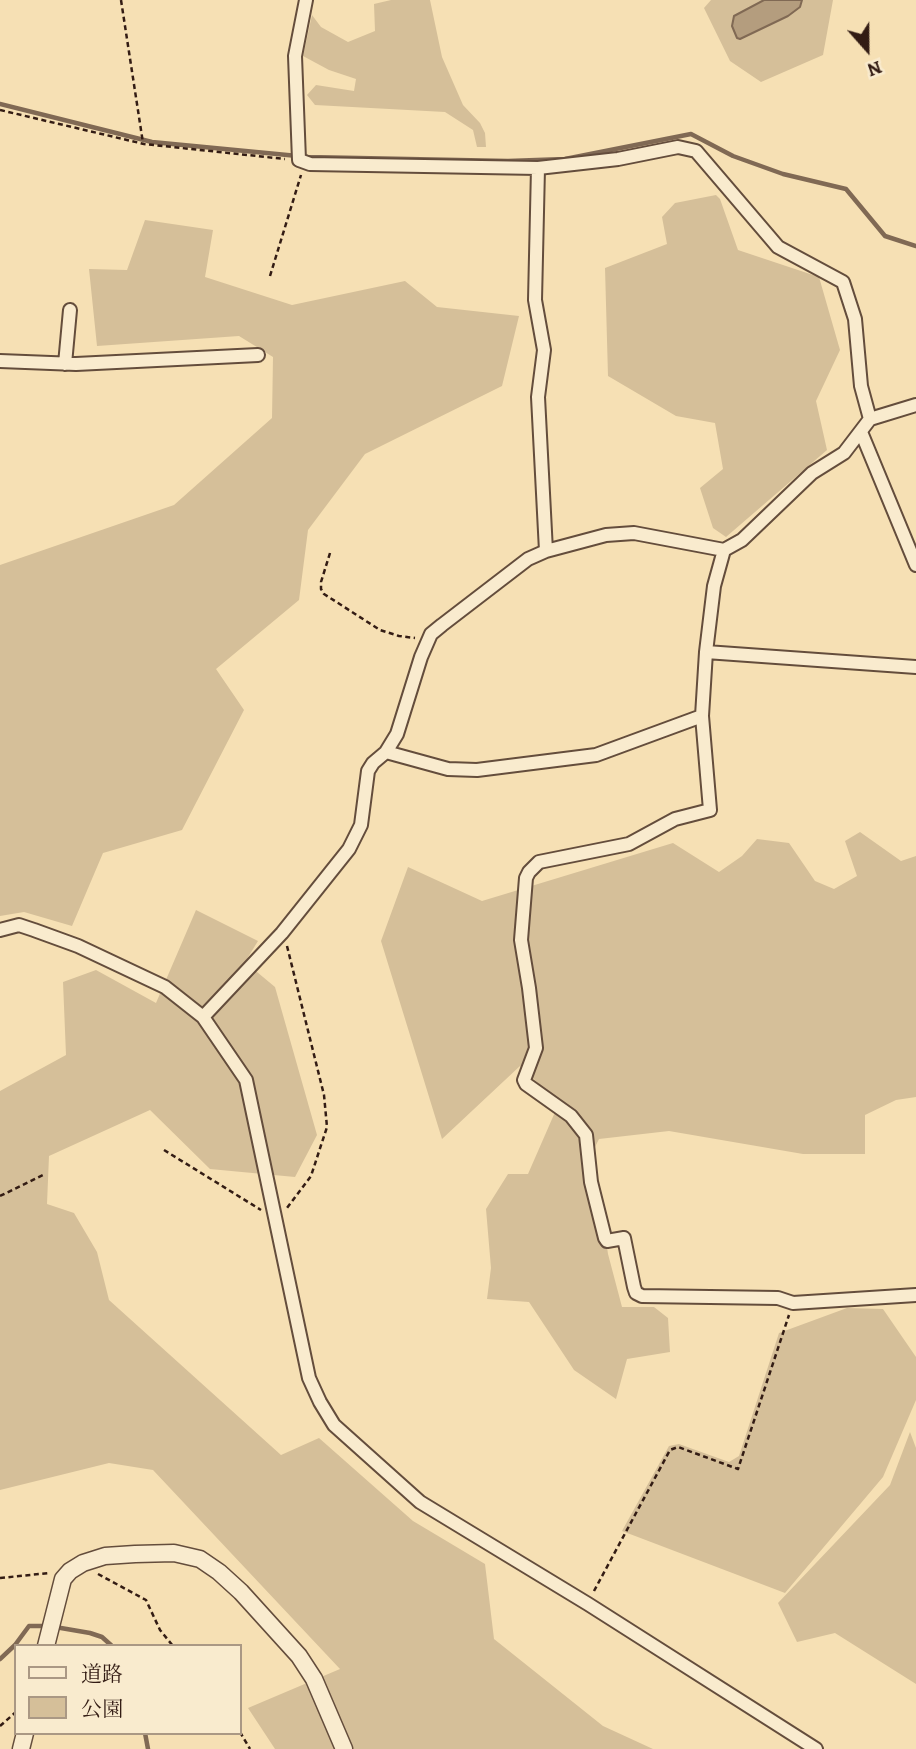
<!DOCTYPE html>
<meta charset="utf-8">
<style>
body{margin:0}
#map{position:relative;width:916px;height:1749px;overflow:hidden;background:#f6e0b4;font-family:Alegreya,"Noto Serif JP",serif}
canvas{display:block}
.legend{position:absolute;left:14px;top:1644px;width:228px;height:91px;box-sizing:border-box;background:#f9ebce;border:2px solid #aa9884;margin:0;padding:9px 12px;list-style:none;font-size:21px;color:#331c14}
.legend li{display:flex;align-items:center;gap:14px;height:35px}
.legend b{width:35px;border:2px solid #aa9884}
.north{position:absolute;left:832px;top:14px;width:70px;height:70px;-webkit-text-stroke:5px #f9ebce;paint-order:stroke;rotate:159deg;font-size:19px;font-weight:700;line-height:28px;text-align:center;color:#331c14}
.north::after{content:'';display:block;margin:auto;width:24px;height:32px;background:#331c14;clip-path:polygon(50% 0,100% 100%,50% 72%,0 100%)}
</style>
<div id="map">
<canvas width="916" height="1749"></canvas>
<ul class="legend">
<li><b style="height:9px;background:#f9ebce"></b>道路</li>
<li><b style="height:19px;background:#d5bf99"></b>公園</li>
</ul>
<div class="north">N</div>
</div>
<script>
const c = document.querySelector('canvas').getContext('2d');
c.lineJoin = 'round';
function paint(path, color) {
  c.fillStyle = color;
  c.fill(path, 'evenodd');
}
function shape(rows) {
  const path = new Path2D();
  for (const r of rows) {
    path.moveTo(r[0], r[1]);
    for (let i = 2; i < r.length; i += 2) path.lineTo(r[i], r[i + 1]);
  }
  return path;
}
function trace(path, color, width, dash) {
  c.strokeStyle = color;
  c.lineWidth = width;
  c.lineCap = dash ? 'butt' : 'round';
  c.setLineDash(dash || []);
  c.stroke(path);
}
paint(shape([
 [391,0,430,0,442,57,463,105,480,123,485,133,486,147,477,147,473,130,445,112,315,105,307,95,316,85,354,91,356,79,329,70,303,56,312,15,321,27,348,42,375,31,374,4],
 [711,0,833,0,823,55,761,82,730,61,704,8],
 [716,195,720,199,738,250,819,277,840,350,816,401,827,450,726,537,713,528,700,488,723,469,715,423,676,416,608,376,605,268,667,244,662,217,675,203],
 [145,220,213,230,205,277,292,305,405,281,437,307,519,316,502,386,365,454,308,530,299,600,216,669,244,710,182,830,103,853,72,926,24,912,0,916,0,565,174,505,272,418,273,357,239,336,97,346,89,269,127,270],
 [860,832,901,861,916,856,916,1097,896,1100,865,1115,865,1154,803,1154,669,1131,599,1139,593,1151,608,1254,622,1307,654,1307,668,1318,670,1352,627,1359,616,1399,574,1370,529,1302,487,1299,491,1268,486,1209,508,1174,528,1174,559,1103,520,1066,442,1139,381,941,408,867,482,901,673,843,719,872,742,856,757,839,789,843,815,881,834,889,857,876,845,841],
 [196,910,258,941,245,962,275,987,317,1135,295,1177,210,1169,150,1110,49,1156,47,1204,74,1213,97,1252,109,1300,281,1455,319,1438,413,1521,485,1564,494,1639,603,1726,653,1749,275,1749,248,1708,340,1669,153,1470,109,1463,0,1490,0,1091,66,1055,63,982,96,970,156,1003],
 [847,1308,883,1309,916,1357,916,1400,883,1477,785,1593,622,1531,669,1446,679,1444,729,1462,739,1456,779,1333],
 [910,1432,916,1448,916,1684,835,1633,797,1642,778,1603,890,1485]
]), '#d5bf99');
const water = shape([
 [764,0,802,0,800,7,788,16,740,39,737,38,732,26,734,16,764,0]
]);
paint(water, '#b49d7e');
trace(water, '#806954', 2);
trace(shape([
 [0,104,152,142,308,157,508,161,565,159,691,134,733,156,783,174,846,189,885,236,916,246],
 [55,1627,90,1633,102,1637,112,1646],
 [0,1659,15,1645,29,1626,46,1626],
 [145,1733,148,1749]
]), '#806954', 4.5);
const minor = shape([
 [306,0,295,56,299,160,310,164,538,168,618,159,678,147,696,151,778,247,843,282,855,319,861,386,870,419],
 [538,168,535,300,544,350,538,397,546,551],
 [0,361,76,364,258,355],
 [65,364,70,310],
 [861,432,916,565],
 [706,652,916,667],
 [702,716,710,810,675,819,629,844,539,862,529,872,526,878,521,940,529,988,536,1048,524,1080,526,1084,571,1116,586,1135,591,1182,605,1238,607,1241,624,1238,634,1287,636,1293,642,1296,778,1298,793,1303,916,1295],
 [386,752,448,769,477,770,596,755,702,716,706,652,714,586,724,550],
 [0,930,19,925,34,930,78,946,165,987,203,1017,246,1080,309,1378,320,1402,334,1425,420,1502,588,1604,816,1749],
 [203,1017,282,933,349,849,361,825,368,771,373,763,386,752,397,734,421,657,431,634,442,625,528,559,546,551,606,535,634,533,724,550,742,540,812,473,844,453,870,419,916,405]
]);
const tertiary = shape([
 [46,1646,63,1579,70,1571,83,1563,105,1556,135,1554,174,1553,200,1559,219,1572,241,1592,299,1656,314,1679,344,1749],
 [21,1749,25,1733]
]);
trace(minor, '#644d3c', 16);
trace(tertiary, '#644d3c', 19);
trace(shape([
 [121,0,143,143],
 [0,110,144,144,285,159],
 [270,276,301,175],
 [330,553,321,582,321,589,324,594,380,630,399,636,415,638],
 [287,946,324,1095,327,1127,311,1176,287,1208],
 [164,1150,261,1210],
 [0,1196,43,1175],
 [98,1574,146,1600,160,1630,173,1646],
 [0,1578,49,1573],
 [594,1591,670,1450,678,1447,738,1469,789,1315],
 [0,1726,16,1712],
 [240,1732,250,1749]
]), '#331c14', 2.5, [5, 3.5]);
trace(minor, '#f9ebce', 12);
trace(tertiary, '#f9ebce', 16);
</script>
